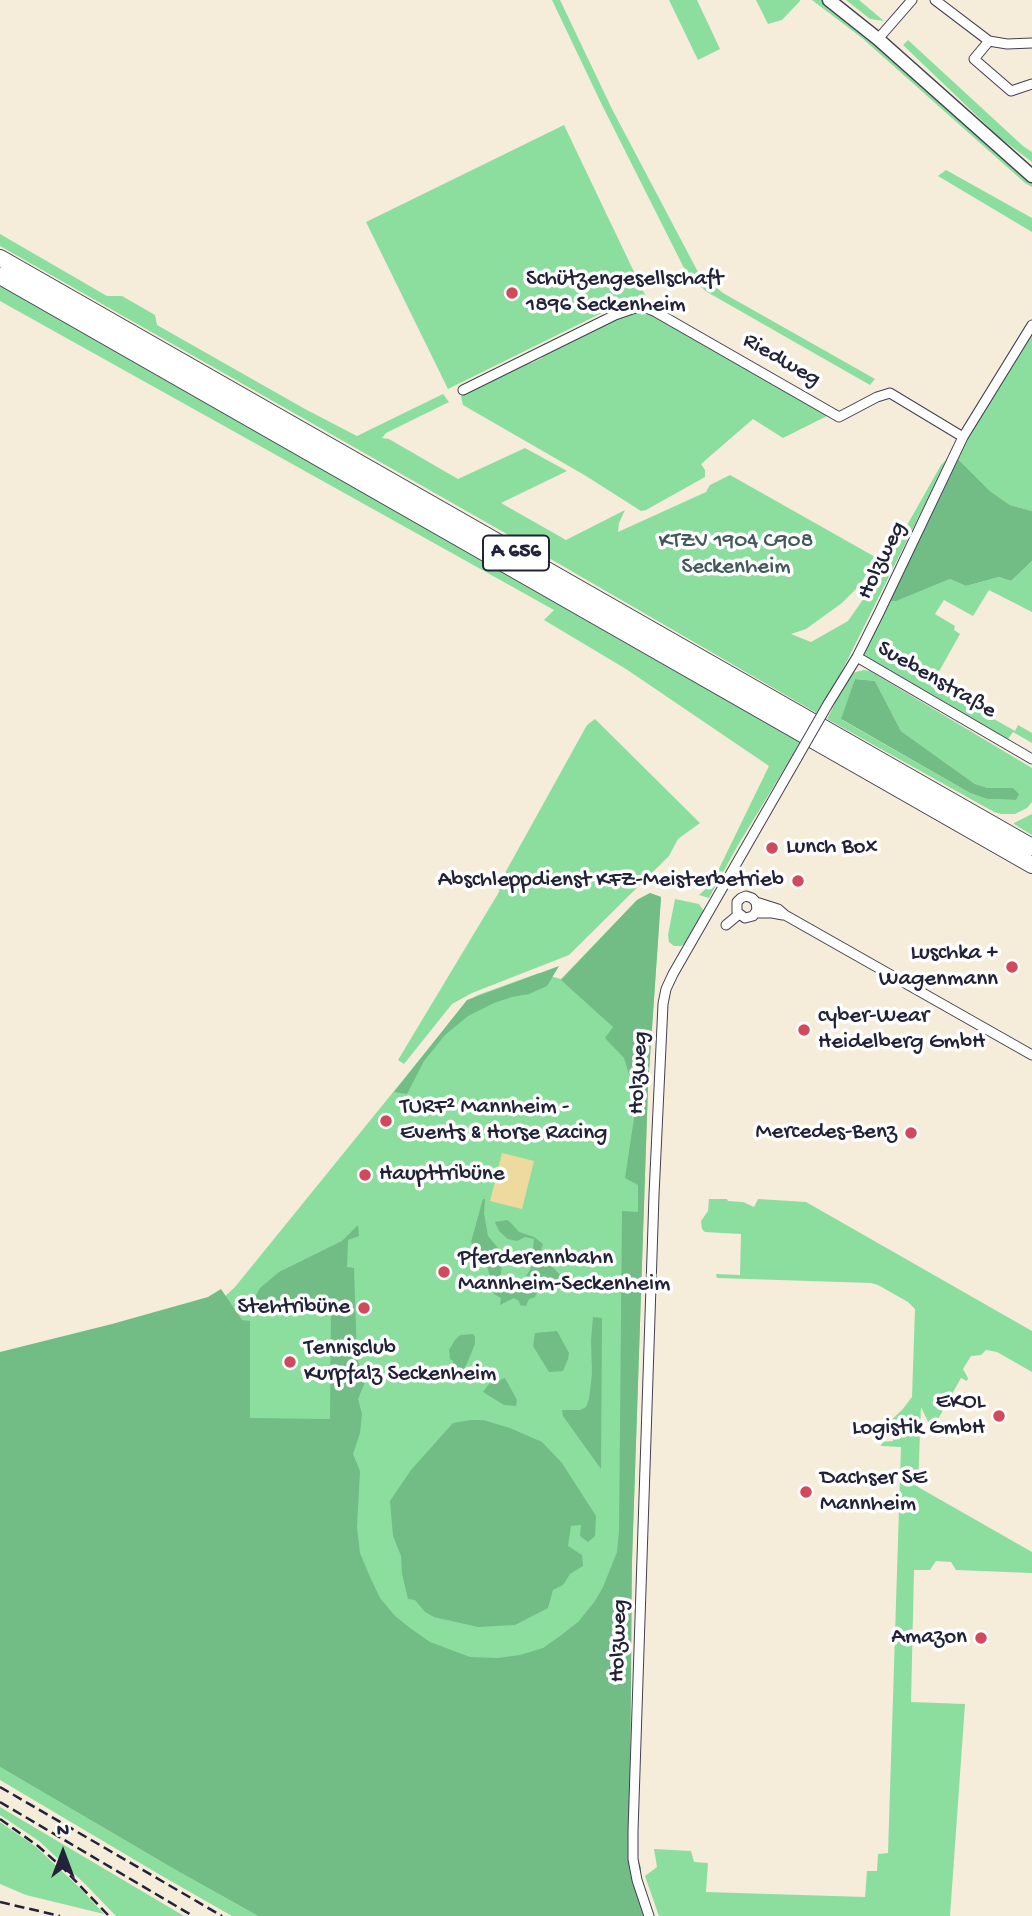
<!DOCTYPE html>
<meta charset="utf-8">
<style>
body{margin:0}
#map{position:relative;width:1032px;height:1916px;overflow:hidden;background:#f6ecda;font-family:"Gochi Hand",sans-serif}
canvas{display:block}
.north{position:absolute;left:28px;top:1818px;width:70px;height:70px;-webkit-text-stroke:5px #fff;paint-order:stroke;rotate:0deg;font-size:19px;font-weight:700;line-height:28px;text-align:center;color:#22223b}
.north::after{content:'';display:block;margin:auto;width:24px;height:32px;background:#22223b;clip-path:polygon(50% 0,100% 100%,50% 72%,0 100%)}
</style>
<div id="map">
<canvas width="1032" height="1916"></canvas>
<div class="north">N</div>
</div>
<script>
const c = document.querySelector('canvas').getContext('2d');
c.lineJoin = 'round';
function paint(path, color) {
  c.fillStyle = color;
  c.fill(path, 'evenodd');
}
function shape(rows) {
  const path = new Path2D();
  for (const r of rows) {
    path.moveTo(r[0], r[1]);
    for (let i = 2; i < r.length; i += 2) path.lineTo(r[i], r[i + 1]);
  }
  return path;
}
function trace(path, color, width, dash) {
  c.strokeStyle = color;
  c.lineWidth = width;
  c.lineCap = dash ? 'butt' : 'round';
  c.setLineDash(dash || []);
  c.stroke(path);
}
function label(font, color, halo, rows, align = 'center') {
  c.font = font + ' "Gochi Hand",sans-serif';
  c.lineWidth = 7;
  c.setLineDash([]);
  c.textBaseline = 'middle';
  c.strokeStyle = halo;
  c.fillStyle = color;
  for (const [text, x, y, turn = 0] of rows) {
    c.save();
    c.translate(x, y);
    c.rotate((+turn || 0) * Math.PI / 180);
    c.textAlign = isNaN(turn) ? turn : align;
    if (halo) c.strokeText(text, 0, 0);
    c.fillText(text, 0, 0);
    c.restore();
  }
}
paint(shape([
 [552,0,560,0,612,109,698,272,723,293,875,379,870,385,707,292,688,276,602,105],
 [669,0,697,0,720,49,698,60],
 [756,0,800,0,800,1,782,20,768,24],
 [812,0,825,0,1032,178,1032,187,1025,183,862,38],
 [846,0,859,0,884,21,870,19],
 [908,40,1023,146,1032,152,1032,162,1000,138,903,45],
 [564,125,646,297,629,304,626,301,448,389,366,222],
 [946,170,1032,218,1032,232,938,176],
 [0,234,107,296,122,296,155,315,157,325,305,409,357,436,443,394,449,402,386,433,382,438,389,439,458,479,525,448,567,471,501,503,566,540,625,510,619,523,618,532,706,492,710,485,730,475,877,558,859,586,842,603,806,629,791,634,811,642,848,621,889,562,886,557,906,527,941,465,948,458,820,715,535,550,0,246],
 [0,285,643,653,757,717,802,740,738,845,709,898,699,895,712,883,769,766,626,669,544,620,554,610,0,301],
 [637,312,659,318,829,415,783,438,753,419,701,464,705,470,705,477,646,510,641,511,586,476,463,405,461,397,463,393,526,363,531,363,542,358,545,352,620,317],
 [1032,328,1032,511,1010,505,990,491,958,459,966,437],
 [1032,561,1032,612,989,590,973,616,944,600,935,614,955,626,954,630,960,634,932,684,1015,731,1018,725,1032,733,1032,743,1013,732,1008,739,864,655,878,617,887,601,897,600,950,579,966,586,999,577,1011,581],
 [864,670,870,671,1032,768,1032,802,1027,808,1015,814,1001,814,994,812,827,719,848,678,852,673],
 [855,679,875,681,901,731,975,784,988,788,1013,788,1016,800,987,799,970,793,842,720],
 [595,719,700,823,678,839,669,856,569,955,472,993,452,1004,404,1064,398,1060,499,892,500,882,587,725],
 [1032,814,1032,835,1014,824,1014,823],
 [650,893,661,897,648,1086,632,1561,558,1653,482,1667,398,1632,250,1418,250,1343,222,1299,235,1287,467,1001,478,995,539,973,561,979,637,900],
 [675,899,699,904,704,911,687,942,681,946,674,946,669,942,668,935],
 [709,1199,727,1199,728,1201,743,1202,754,1207,758,1199,806,1202,1032,1331,1032,1372,997,1352,986,1350,981,1355,971,1356,963,1369,968,1378,967,1381,961,1378,932,1430,921,1407,918,1487,1032,1552,1032,1573,956,1570,951,1562,936,1561,930,1570,914,1570,911,1702,965,1704,950,1916,659,1916,645,1876,657,1867,654,1849,691,1851,694,1862,708,1863,706,1892,865,1897,867,1871,877,1871,878,1854,888,1853,901,1447,881,1446,882,1442,893,1441,893,1427,883,1428,902,1410,912,1397,915,1309,908,1302,878,1285,871,1283,717,1278,716,1274,740,1275,741,1234,705,1232,702,1229,701,1221,708,1211],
 [0,1767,174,1869,258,1916,232,1916,162,1876,0,1780],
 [0,1807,184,1916,116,1916,85,1884,39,1841,0,1815],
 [0,1822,35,1846,81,1889,104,1914,26,1895,0,1884]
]), '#8cde9e');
paint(shape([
 [958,459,990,491,1010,505,1032,511,1032,561,1011,581,999,577,966,586,950,579,896,601,887,601],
 [855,679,875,681,901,731,975,784,988,788,1013,788,1019,794,1016,800,987,799,970,793,841,719],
 [650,893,661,897,648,1086,632,1561,630,1814,635,1849,641,1868,641,1884,651,1916,258,1916,174,1869,0,1767,0,1352,112,1324,208,1297,221,1289,242,1320,250,1321,250,1418,330,1419,331,1306,250,1306,260,1288,279,1272,342,1241,358,1225,359,1236,348,1240,347,1267,354,1268,357,1358,365,1382,358,1399,362,1414,360,1433,353,1454,360,1471,357,1527,360,1553,370,1577,380,1598,395,1616,410,1628,430,1642,470,1657,498,1658,520,1655,543,1648,560,1636,578,1622,595,1601,603,1587,617,1552,619,1531,622,1211,638,1212,638,1185,625,1178,635,1112,633,1087,624,1058,605,1038,613,1027,561,980,637,900],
 [559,966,547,986,529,994,512,997,494,1003,468,1016,445,1035,424,1061,407,1094,394,1092,467,1000],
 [483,1199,485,1199,484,1213,488,1236,499,1249,498,1254,505,1260,502,1265,500,1280,514,1286,520,1286,531,1268,532,1261,534,1239,525,1237,517,1241,508,1239,499,1231,495,1222,507,1220,510,1222,519,1232,534,1237,543,1244,540,1254,563,1278,559,1284,538,1290,535,1297,529,1299,526,1306,520,1305,519,1301,514,1298,500,1305,501,1298,494,1294,488,1269,471,1242],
 [593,1317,602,1318,601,1469,563,1416,562,1410,580,1410,586,1407,589,1399,592,1374,591,1340],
 [557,1331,569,1353,568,1359,563,1371,549,1372,533,1346,535,1333],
 [473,1334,475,1337,475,1344,468,1361,464,1369,456,1369,453,1368,453,1361,450,1359,449,1350,455,1340,460,1335],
 [505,1378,517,1400,516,1406,504,1405,483,1392,489,1384],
 [471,1420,483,1420,510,1428,542,1442,562,1463,596,1516,595,1536,588,1542,580,1536,581,1525,571,1526,568,1546,582,1555,583,1566,570,1574,563,1585,553,1590,548,1608,515,1625,478,1627,434,1617,425,1612,415,1600,408,1599,402,1574,401,1556,393,1536,390,1501,411,1470,453,1423]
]), '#71bd85');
paint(shape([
 [502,1153,534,1161,522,1209,490,1201]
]), '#eeda9e');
const street = shape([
 [935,0,989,41,1007,44,1032,43],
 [878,39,912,0],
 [989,41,974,59,1011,91,1032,84],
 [463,390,615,315,641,306,654,311,839,417,877,397,890,393,963,437],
 [857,657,1032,759],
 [828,704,857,657,879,613,963,437,1032,325],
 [756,902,757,910,753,916,745,918,737,912,737,902,741,898,746,896,752,898,756,902,778,909,785,915,1032,1055],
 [756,913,772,913,783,915],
 [726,925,738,915],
 [649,1916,637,1880,633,1859,633,1831,654,1195,663,1004,666,989,673,974,797,758]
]);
const secondary = shape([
 [829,0,878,39,1032,176]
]);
const highway = shape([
 [0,258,1032,847],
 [0,276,1032,865]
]);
trace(street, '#424053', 11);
trace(secondary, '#424053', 15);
trace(highway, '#424053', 18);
trace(street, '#fff', 9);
trace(secondary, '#fff', 12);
trace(highway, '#fff', 16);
trace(shape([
 [0,1787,222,1916],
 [0,1802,193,1916],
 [0,1819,38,1846,64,1869,109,1916],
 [0,1902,60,1916]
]), '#22223b', 2.5, [10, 5]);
const streetBridge = shape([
 [797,758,828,704]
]);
trace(streetBridge, '#424053', 11, []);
trace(streetBridge, '#fff', 9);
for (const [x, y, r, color] of [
 [512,293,7,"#d1495b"],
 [772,848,7,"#d1495b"],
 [798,881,7,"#d1495b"],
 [1012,967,7,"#d1495b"],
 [804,1030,7,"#d1495b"],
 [386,1121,7,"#d1495b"],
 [911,1133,7,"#d1495b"],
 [365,1175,7,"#d1495b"],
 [444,1272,7,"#d1495b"],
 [364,1308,7,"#d1495b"],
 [290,1362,7,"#d1495b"],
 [999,1416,7,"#d1495b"],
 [806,1492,7,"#d1495b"],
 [981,1638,7,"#d1495b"]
]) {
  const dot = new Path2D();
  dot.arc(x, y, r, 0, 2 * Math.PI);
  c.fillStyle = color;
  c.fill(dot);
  trace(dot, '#fff', 2.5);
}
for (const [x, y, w] of [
 [516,553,66]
]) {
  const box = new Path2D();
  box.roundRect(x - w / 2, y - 17.5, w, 35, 5);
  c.fillStyle = '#fff';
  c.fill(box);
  trace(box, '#22223b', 2);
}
label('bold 21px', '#22223b', null, [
 ["A 656",516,553]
]);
label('23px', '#22223b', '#fff', [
 ["Schützengesellschaft",526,280],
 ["1896 Seckenheim",526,306],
 ["Lunch Box",786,848],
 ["Abschleppdienst KFZ-Meisterbetrieb",784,881,"right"],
 ["Luschka +",998,954,"right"],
 ["Wagenmann",998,980,"right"],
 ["cyber-Wear",818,1017],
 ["Heidelberg GmbH",818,1043],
 ["TURF² Mannheim -",400,1108],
 ["Events & Horse Racing",400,1134],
 ["Mercedes-Benz",897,1133,"right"],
 ["Haupttribüne",379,1175],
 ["Pferderennbahn",458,1259],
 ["Mannheim-Seckenheim",458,1285],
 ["Stehtribüne",350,1308,"right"],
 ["Tennisclub",304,1349],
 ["Kurpfalz Seckenheim",304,1375],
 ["EKOL",985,1403,"right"],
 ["Logistik GmbH",985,1429,"right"],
 ["Dachser SE",820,1479],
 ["Mannheim",820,1505],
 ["Amazon",967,1638,"right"]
], 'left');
label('23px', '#22223b', '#fff', [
 ["Riedweg",781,361,30],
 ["Holzweg",883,561,-64],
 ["Suebenstraße",936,681,30],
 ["Holzweg",640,1073,-87],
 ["Holzweg",620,1641,-88]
]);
label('23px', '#425a59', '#fff', [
 ["KTZV 1904 C908",736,542],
 ["Seckenheim",736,568]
]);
</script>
